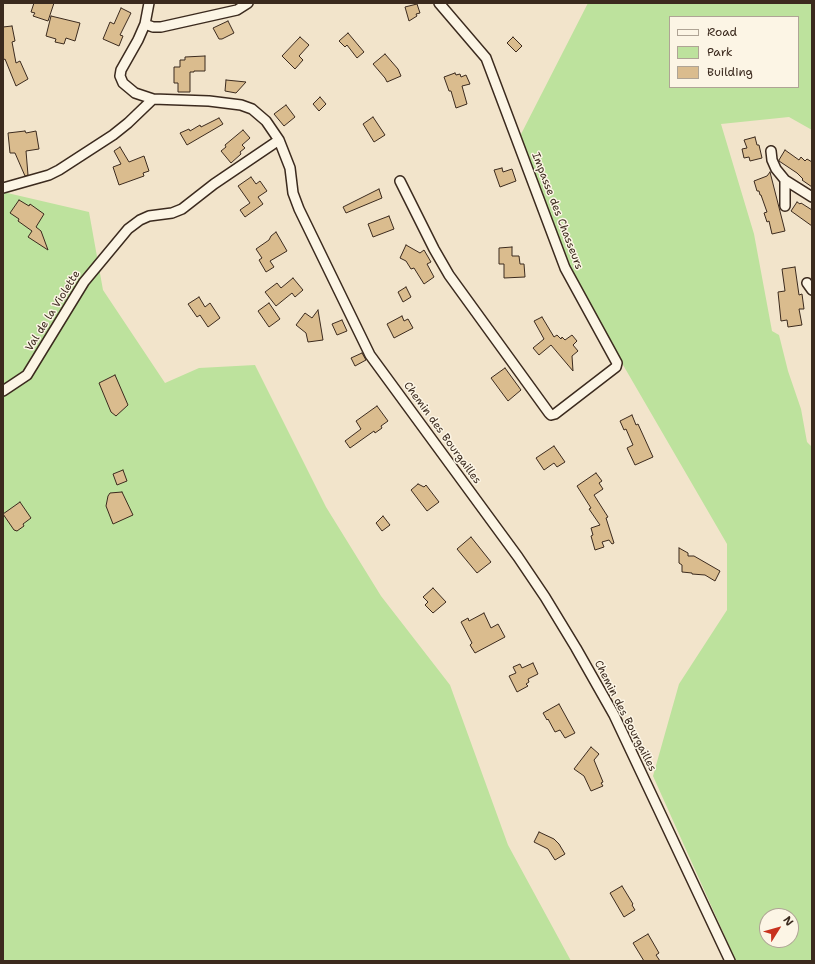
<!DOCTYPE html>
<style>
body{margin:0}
#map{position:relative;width:815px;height:964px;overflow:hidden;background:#f2e4cb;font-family:"Shantell Sans",sans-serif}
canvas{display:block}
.frame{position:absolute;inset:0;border:4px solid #3b2a1e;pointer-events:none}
.legend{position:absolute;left:669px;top:16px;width:130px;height:72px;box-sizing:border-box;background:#fcf5e5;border:1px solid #afa495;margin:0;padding:5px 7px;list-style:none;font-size:12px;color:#3b2a1e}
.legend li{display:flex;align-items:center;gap:8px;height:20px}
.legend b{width:20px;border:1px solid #afa495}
.north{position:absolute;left:759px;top:908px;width:40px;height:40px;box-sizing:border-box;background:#fcf5e5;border:1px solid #afa495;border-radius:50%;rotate:53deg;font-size:11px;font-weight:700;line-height:16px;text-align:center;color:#3b2a1e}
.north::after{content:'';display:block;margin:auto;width:14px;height:18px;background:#c8321e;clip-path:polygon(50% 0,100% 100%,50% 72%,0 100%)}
</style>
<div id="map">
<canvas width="815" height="964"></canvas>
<div class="frame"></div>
<ul class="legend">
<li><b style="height:5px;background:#fcf5e5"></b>Road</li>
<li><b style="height:11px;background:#bde29d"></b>Park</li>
<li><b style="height:11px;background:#dabc8e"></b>Building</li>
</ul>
<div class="north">N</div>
</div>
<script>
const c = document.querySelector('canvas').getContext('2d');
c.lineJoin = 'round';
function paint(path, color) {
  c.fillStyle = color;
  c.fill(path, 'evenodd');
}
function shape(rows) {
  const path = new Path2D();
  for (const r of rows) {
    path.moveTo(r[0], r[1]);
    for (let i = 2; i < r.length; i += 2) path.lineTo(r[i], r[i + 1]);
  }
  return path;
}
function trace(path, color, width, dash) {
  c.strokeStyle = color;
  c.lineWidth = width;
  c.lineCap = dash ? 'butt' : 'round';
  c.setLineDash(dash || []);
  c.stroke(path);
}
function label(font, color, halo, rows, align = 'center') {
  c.font = font + ' "Shantell Sans",sans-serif';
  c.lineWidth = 3;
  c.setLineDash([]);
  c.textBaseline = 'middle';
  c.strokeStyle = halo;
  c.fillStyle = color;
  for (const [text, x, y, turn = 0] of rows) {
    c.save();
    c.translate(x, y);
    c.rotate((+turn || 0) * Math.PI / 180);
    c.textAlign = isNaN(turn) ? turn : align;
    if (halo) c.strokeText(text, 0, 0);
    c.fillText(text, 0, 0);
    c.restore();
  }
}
paint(shape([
 [588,3,812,3,812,130,789,117,721,124,754,234,772,331,779,335,788,371,801,409,807,442,812,447,812,961,736,961,653,776,679,684,727,610,727,544,583,296,517,142],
 [670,17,798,17,798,87,670,87],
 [767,916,791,916,791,940,767,940],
 [3,192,89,212,103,290,165,383,199,368,255,365,326,507,381,596,450,685,508,845,571,961,3,961]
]), '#bde29d');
const building = shape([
 [34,3,54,3,48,21,33,16,35,13,31,12,34,3],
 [417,4,420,13,416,14,417,16,409,21,405,7,417,4],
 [121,8,131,13,120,35,123,36,119,46,103,39,110,22,114,24,121,8],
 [51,16,80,23,75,41,66,38,64,44,55,42,56,39,46,36,51,16],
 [228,21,234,33,222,39,219,39,213,28,228,21],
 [12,26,15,41,12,42,16,63,20,61,28,79,16,86,5,59,3,60,3,27,12,26],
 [348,33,364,52,357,58,347,45,345,47,339,41,348,33],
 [300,37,309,45,299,56,303,60,295,69,282,56,300,37],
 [513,37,522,46,516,52,507,43,513,37],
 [385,54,398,69,401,76,387,82,385,78,373,64,385,54],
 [205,56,205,71,194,71,194,72,190,72,190,92,178,92,178,83,174,83,174,67,180,67,180,60,185,60,185,57,205,56],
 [455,73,456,75,460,74,461,77,466,75,470,84,462,86,467,104,456,108,451,91,449,91,444,77,455,73],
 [226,80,246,82,236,93,225,91,226,80],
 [320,97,326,104,319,111,313,104,320,97],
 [286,105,295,117,284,126,274,114,286,105],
 [373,117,385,135,374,142,363,124,373,117],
 [219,118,223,124,187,145,180,133,189,129,190,131,200,125,201,127,219,118],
 [243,130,250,138,242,145,245,148,240,152,241,154,231,163,221,151,226,147,225,145,243,130],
 [25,131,26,133,36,131,39,149,26,151,28,175,25,176,15,153,10,153,8,133,25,131],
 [755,137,757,145,759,145,762,158,750,161,749,157,744,158,742,149,747,148,744,140,755,137],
 [120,147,129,162,144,156,149,171,143,173,144,176,119,185,113,167,121,164,114,151,120,147],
 [785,150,799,160,801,157,805,161,807,159,812,162,812,187,802,180,803,179,797,173,779,161,779,160,785,150],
 [502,168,503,172,512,169,516,181,500,187,494,170,502,168],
 [770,172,785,231,772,234,769,221,767,222,764,213,767,212,761,195,760,195,759,191,757,191,754,181,767,176,770,172],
 [251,177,256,184,260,181,267,191,258,197,263,204,245,217,240,210,250,203,238,186,251,177],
 [379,189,382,198,346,213,343,207,379,189],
 [19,200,29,206,30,204,44,214,36,227,41,231,48,250,28,237,32,231,18,221,19,219,10,213,19,200],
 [797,202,800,204,801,203,812,210,812,226,791,211,797,202],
 [389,216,394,229,373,237,368,224,389,216],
 [276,232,287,251,270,261,274,267,266,272,259,260,262,258,256,249,269,240,271,236,276,232],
 [406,245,420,253,424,250,431,262,427,264,434,277,424,284,414,268,411,269,406,261,400,258,406,245],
 [512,247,512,256,519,256,520,264,524,264,525,277,504,278,504,264,499,264,499,248,512,247],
 [795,267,799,295,802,294,804,309,799,309,802,325,788,327,787,320,781,321,778,292,785,291,782,269,795,267],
 [293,278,303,290,295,297,292,293,276,306,265,292,277,283,281,288,293,278],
 [406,287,411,297,403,302,398,292,406,287],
 [199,297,205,307,210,303,220,318,208,327,200,315,197,317,188,304,199,297],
 [269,303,280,319,269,327,258,311,269,303],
 [318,310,323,340,308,342,306,333,296,325,305,313,312,318,318,310],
 [402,316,404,321,408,319,413,328,394,338,387,324,402,316],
 [542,317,554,337,557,335,561,339,562,337,565,340,572,335,577,341,573,345,578,351,572,356,573,371,551,345,539,355,533,348,544,339,534,321,542,317],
 [342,320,347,331,337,335,332,324,342,320],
 [362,353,366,360,355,366,351,358,362,353],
 [505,368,521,390,508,401,491,378,505,368],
 [115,375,128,405,116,416,111,412,99,383,115,375],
 [377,406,388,421,381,426,382,428,375,433,374,431,350,448,345,441,361,429,356,421,377,406],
 [632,415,636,425,638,424,653,457,635,465,627,448,633,445,626,429,624,430,620,421,632,415],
 [554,446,565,462,557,467,554,463,544,470,536,458,554,446],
 [123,470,127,481,117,485,113,474,123,470],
 [596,473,602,481,599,483,603,489,594,495,608,517,606,518,614,543,612,544,609,540,602,542,604,547,595,550,591,536,593,535,591,528,600,525,589,509,591,508,577,486,596,473],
 [418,484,424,487,426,485,439,502,427,511,411,490,418,484],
 [122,492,133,515,113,524,106,506,108,496,110,493,122,492],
 [20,502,31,518,23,524,24,526,17,531,14,530,3,514,20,502],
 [383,516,390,525,382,531,376,523,383,516],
 [471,537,491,562,477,573,457,549,471,537],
 [679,548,688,553,688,556,694,556,720,571,715,581,705,575,692,574,692,573,682,572,682,565,679,563,679,548],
 [433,588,446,602,433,613,425,605,428,602,423,597,433,588],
 [484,613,491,628,498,624,505,637,475,653,470,645,472,643,461,622,468,618,469,621,484,613],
 [533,663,538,674,528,679,529,682,526,684,528,686,517,692,509,676,516,673,513,667,520,664,522,668,533,663],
 [559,704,575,733,565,738,560,730,555,732,548,719,547,720,543,713,559,704],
 [591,747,599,754,594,760,603,782,601,783,603,786,591,791,584,776,574,769,591,747],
 [539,832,554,839,559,844,565,854,555,860,548,849,534,842,539,832],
 [622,886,633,904,632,905,635,910,624,917,610,893,622,886],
 [648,934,659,953,656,955,660,961,644,961,633,943,648,934]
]);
paint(building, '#dabc8e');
trace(building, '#3b2a1e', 1);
const minor = shape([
 [149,3,145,24,138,40,121,70,120,76,123,83,135,93,153,99,209,101,241,105,252,109,266,121,279,140,290,168,293,193,299,209,370,355,518,557,545,597,576,648,614,715,730,961],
 [145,24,153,27,161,27,237,10,248,3],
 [771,151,772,160,776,169,785,180,812,197],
 [785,180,785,206],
 [400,181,434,249,449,275,549,413,551,415,555,414,616,367,617,363,565,268,486,58,439,3],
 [3,188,49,175,59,170,113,135,128,123,153,99],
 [807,283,812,290],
 [3,391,27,375,84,282,128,229,140,220,149,216,172,213,182,209,214,184,279,140]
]);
trace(minor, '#3b2a1e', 12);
trace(minor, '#fcf5e5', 9);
label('11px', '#3b2a1e', '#fcf5e5', [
 ["Impasse des Chasseurs",557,211,69],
 ["Val de la Violette",53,311,-58],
 ["Chemin des Bourgailles",442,433,54],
 ["Chemin des Bourgailles",625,716,63]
]);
</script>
